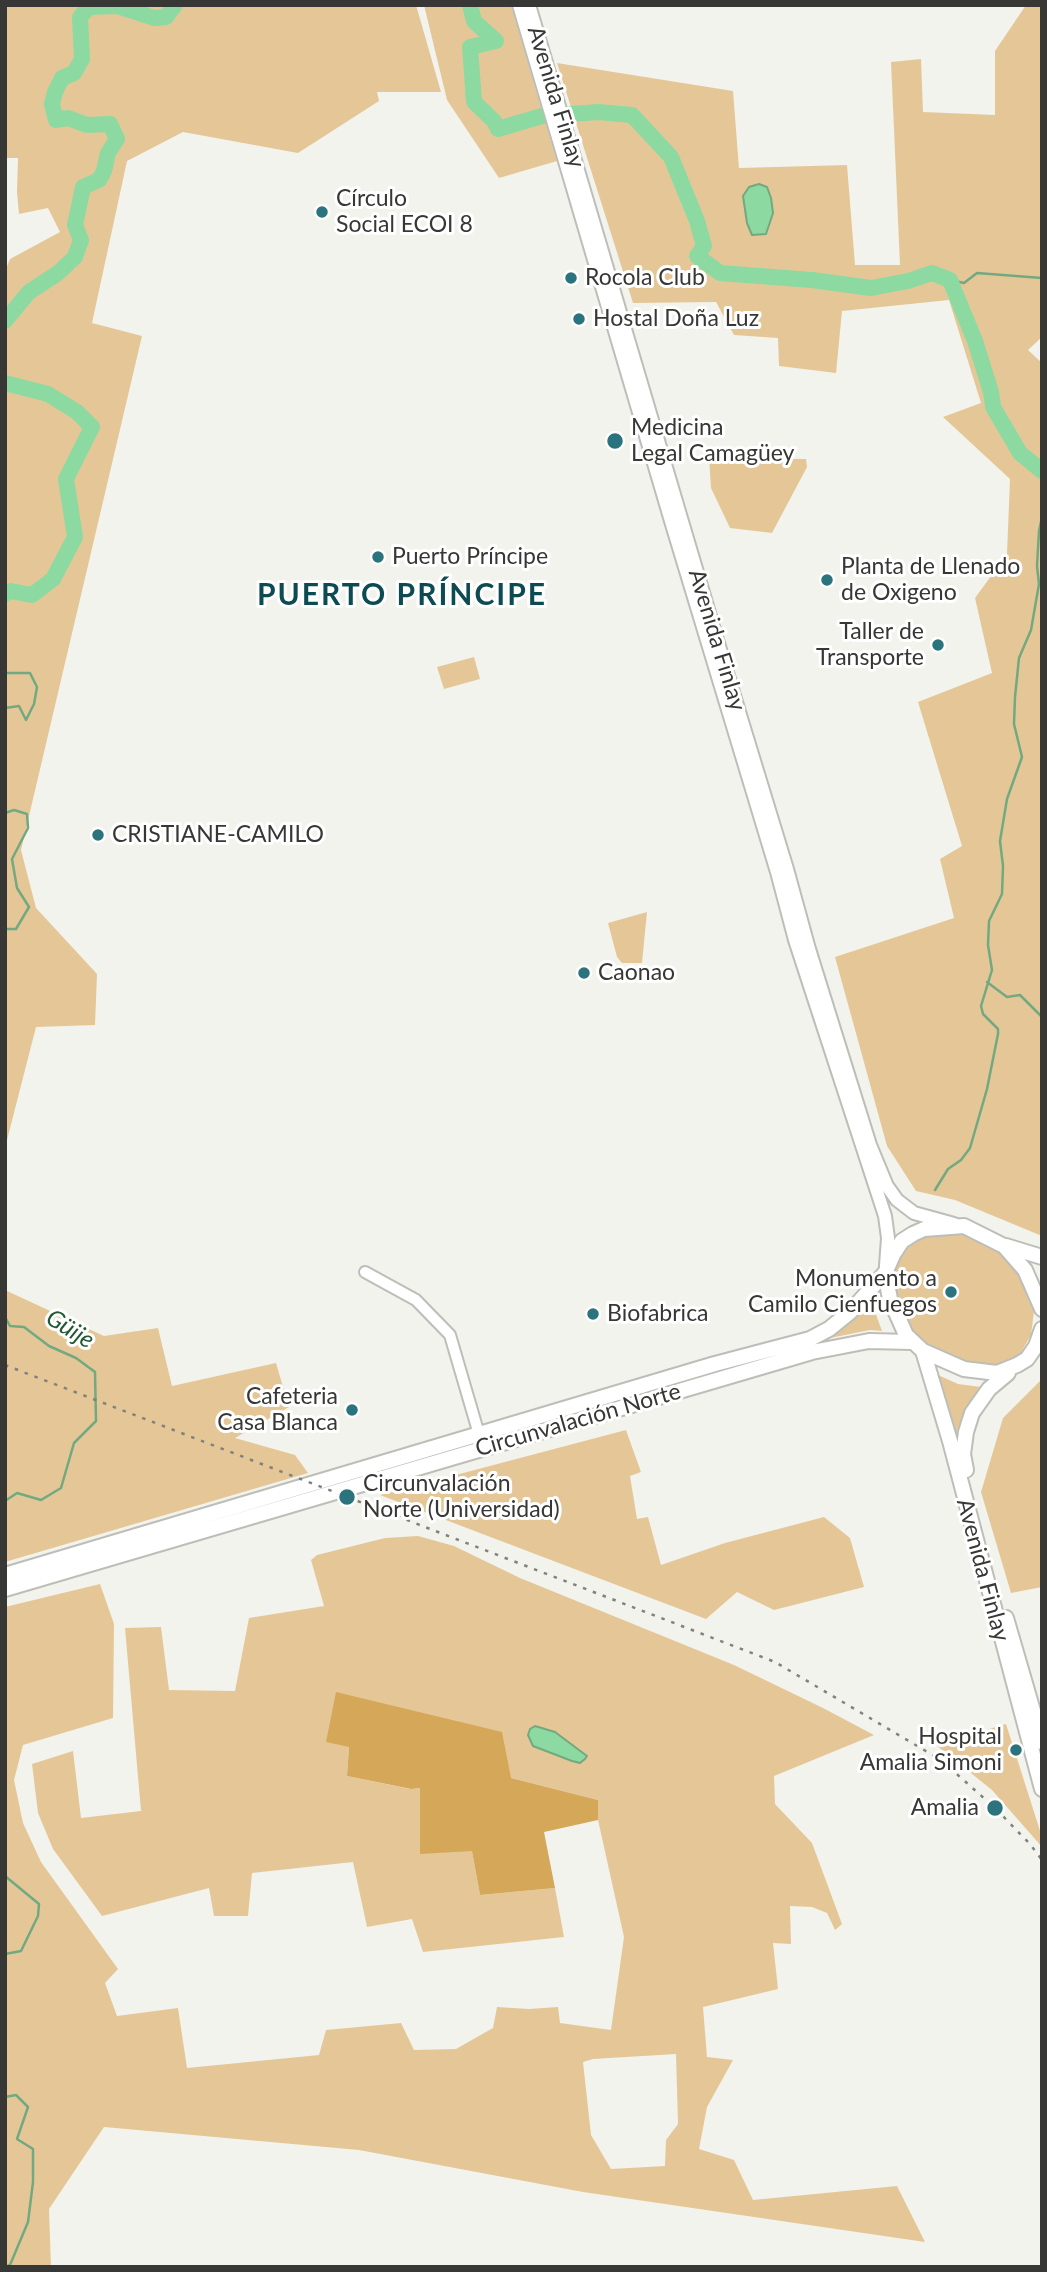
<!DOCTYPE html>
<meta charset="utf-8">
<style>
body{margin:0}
#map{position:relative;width:1047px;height:2272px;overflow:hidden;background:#f2f3ed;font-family:Lato,sans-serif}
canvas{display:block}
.frame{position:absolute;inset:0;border:7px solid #373835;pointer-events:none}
</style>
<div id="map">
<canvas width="1047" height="2272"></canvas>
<div class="frame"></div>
</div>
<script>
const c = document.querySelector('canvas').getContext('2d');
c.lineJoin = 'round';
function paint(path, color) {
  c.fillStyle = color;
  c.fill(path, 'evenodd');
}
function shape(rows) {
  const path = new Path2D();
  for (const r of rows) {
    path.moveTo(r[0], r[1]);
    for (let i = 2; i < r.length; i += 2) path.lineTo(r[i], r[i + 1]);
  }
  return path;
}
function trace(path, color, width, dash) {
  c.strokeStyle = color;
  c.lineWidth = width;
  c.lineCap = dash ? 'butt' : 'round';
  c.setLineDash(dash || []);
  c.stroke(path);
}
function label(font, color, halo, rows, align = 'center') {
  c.font = font + ' Lato,sans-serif';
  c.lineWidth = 6;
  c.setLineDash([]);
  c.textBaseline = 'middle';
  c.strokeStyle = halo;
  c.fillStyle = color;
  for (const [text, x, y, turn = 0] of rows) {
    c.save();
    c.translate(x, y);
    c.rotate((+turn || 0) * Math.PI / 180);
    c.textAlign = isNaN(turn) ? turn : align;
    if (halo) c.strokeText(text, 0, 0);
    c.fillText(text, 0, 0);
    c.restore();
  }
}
paint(shape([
 [10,5,416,5,441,92,377,92,379,101,298,153,183,132,127,161,92,323,142,336,21,850,36,908,97,974,95,1025,36,1027,5,1148,5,271,10,259,60,232,48,208,19,214,17,192,18,158,5,158,5,6],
 [424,5,511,5,557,161,499,178,447,100],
 [1026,5,1042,5,1042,337,1028,350,1042,363,1042,1236,955,1200,916,1191,887,1146,835,957,954,918,940,859,962,846,918,702,992,673,975,598,1007,554,1010,479,943,417,981,403,949,300,842,311,836,373,779,366,778,338,734,335,716,302,633,303,557,63,733,91,739,168,847,165,855,265,900,265,891,62,921,59,923,112,995,115,995,51],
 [709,458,806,459,807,467,772,533,730,528,711,488],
 [474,657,480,679,444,689,437,667],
 [647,912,642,963,622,963,617,957,608,923],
 [950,1232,964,1235,988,1245,1004,1256,1023,1282,1034,1311,1031,1335,1020,1354,1006,1365,983,1368,919,1348,885,1275,913,1238],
 [5,1290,104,1336,158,1328,172,1386,276,1363,289,1407,235,1438,295,1455,308,1473,5,1562],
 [871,1301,882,1331,870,1330,825,1339,856,1316],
 [929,1371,958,1384,981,1387,966,1407,957,1431,954,1459],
 [1042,1379,1042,1587,1011,1593,981,1492,1003,1418],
 [626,1430,641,1472,630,1476,637,1519,648,1517,661,1565,725,1543,824,1517,850,1538,864,1587,774,1610,737,1592,706,1619,380,1495],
 [418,1536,454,1546,520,1578,734,1665,823,1708,874,1735,774,1776,775,1804,812,1843,842,1924,835,1930,827,1913,812,1907,790,1906,791,1944,773,1943,778,1989,703,2007,707,2057,733,2060,707,2107,699,2149,734,2160,753,2200,897,2186,925,2242,583,2192,359,2150,104,2127,49,2209,51,2267,5,2267,5,1607,100,1584,114,1624,113,1718,23,1745,14,1780,23,1823,41,1862,118,1969,105,1983,117,2016,178,2008,187,2068,319,2055,326,2030,401,2023,414,2050,456,2049,493,2028,497,2007,529,2009,558,2007,560,2023,611,2030,624,1937,598,1820,598,1800,511,1778,349,1747,347,1776,410,1789,420,1788,472,1851,480,1895,555,1888,564,1937,423,1952,412,1919,367,1927,353,1862,252,1873,248,1916,214,1916,209,1888,102,1916,53,1849,38,1813,32,1764,73,1751,81,1818,141,1811,125,1628,161,1627,169,1690,235,1691,249,1618,324,1606,311,1560,317,1555,385,1538],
 [676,2054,678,2124,666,2140,665,2166,611,2169,591,2135,583,2062,593,2059],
 [1006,1724,1042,1837,1042,1847,992,1790,936,1745]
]), '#e5c797');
paint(shape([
 [336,1692,502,1732,511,1778,598,1800,598,1820,544,1832,555,1888,480,1895,472,1851,420,1854,420,1788,411,1789,347,1776,349,1747,326,1742]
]), '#d5a758');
const water = shape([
 [759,184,767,187,771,198,773,213,766,234,752,235,747,223,743,196,749,187,759,184],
 [535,1726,555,1732,587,1756,585,1759,580,1763,572,1761,533,1746,528,1735,530,1729,535,1726]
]);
paint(water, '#8cdaa1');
trace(water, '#72a981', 2);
trace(shape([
 [950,280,964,283,977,273,1042,278],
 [5,673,30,673,37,687,34,704,26,720,19,706,5,708],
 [5,813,14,810,27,814,28,828,12,859,17,888,29,907,16,929,5,929],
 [987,982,1007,997,1020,995,1042,1017],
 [935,1190,948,1169,961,1160,970,1148,987,1089,998,1034,998,1029,983,1014,981,1006,992,970,988,945,989,921,1002,894,1003,866,1000,841,1007,799,1022,757,1014,724,1015,697,1019,658,1031,630,1039,584,1037,566,1039,531,1042,517],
 [5,1317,10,1326,24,1327,49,1346,76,1358,95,1372,96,1421,74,1443,61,1488,41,1500,17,1493,5,1501],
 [5,1876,39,1904,38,1916,21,1951,5,1954],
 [5,2097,16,2095,28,2107,17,2139,33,2149,33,2182,28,2222,10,2265,5,2267]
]), '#72a981', 2.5);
trace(shape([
 [470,5,474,21,496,41,470,47,474,102,494,121,498,129,542,116,598,112,632,115,671,157,697,221,704,246,697,256,720,273,812,280,871,288,908,281,932,273,950,280,975,341,991,392,993,407,1020,453,1042,471],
 [5,321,29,292,58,273,75,257,81,240,75,225,83,187,99,180,104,171,108,153,117,139,110,124,87,125,68,118,56,120,52,104,55,92,62,78,74,73,82,59,80,17,89,7,117,6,154,18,166,17,175,5],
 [5,383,48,394,77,412,92,427,66,479,75,537,53,579,32,595,11,591,5,594]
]), '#8cdaa1', 16);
const secondary = shape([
 [365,1272,416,1300,450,1335,483,1448]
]);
const primary = shape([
 [519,5,671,521,777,872,795,940,885,1216,888,1238,886,1266],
 [529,5,715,633,787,869,809,949,870,1145,887,1186,897,1200,914,1213,954,1224]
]);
const highway = shape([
 [1006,1246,1042,1257],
 [1042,1309,1025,1270,1004,1246,964,1226,924,1229,913,1234,902,1241,894,1253,885,1273,890,1299,906,1335,923,1351,964,1369,997,1373,1017,1365,1027,1359,1036,1346,1042,1329],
 [923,1351,950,1441,1042,1789],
 [966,1470,963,1454,966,1432,972,1413,989,1389,1008,1373],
 [5,1575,715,1364,810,1339,829,1329,850,1312,885,1273],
 [5,1589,812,1352,869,1341,912,1342],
 [1006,1618,1042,1742]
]);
trace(secondary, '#bdbeb8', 14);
trace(primary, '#bdbeb8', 16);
trace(highway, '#bdbeb8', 18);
trace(secondary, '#fff', 10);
trace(primary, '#fff', 12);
trace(highway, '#fff', 14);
trace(shape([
 [5,1365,775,1662,941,1760,995,1808,1030,1844,1042,1860]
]), '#81827d', 2.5, [3.5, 7]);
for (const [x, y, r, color] of [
 [322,212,7,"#2c747d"],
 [571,278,7,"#2c747d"],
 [579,319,7,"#2c747d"],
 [615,441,9,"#2c747d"],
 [378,557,7,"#2c747d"],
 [827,580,7,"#2c747d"],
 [938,645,7,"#2c747d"],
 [98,835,7,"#2c747d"],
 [584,973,7,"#2c747d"],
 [951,1292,7,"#2c747d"],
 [593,1314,7,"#2c747d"],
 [352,1410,7,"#2c747d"],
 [347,1497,9,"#2c747d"],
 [1016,1750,7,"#2c747d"],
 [995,1808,9,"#2c747d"]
]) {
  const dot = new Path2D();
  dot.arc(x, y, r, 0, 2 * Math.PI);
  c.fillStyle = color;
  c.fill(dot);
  trace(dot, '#fff', 2.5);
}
label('23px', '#373835', '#fff', [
 ["Avenida Finlay",556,97,73],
 ["Avenida Finlay",717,640,73],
 ["Circunvalación Norte",578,1420,-16],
 ["Avenida Finlay",983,1570,75]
]);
label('23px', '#373835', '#fff', [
 ["Círculo",336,199],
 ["Social ECOI 8",336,225],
 ["Rocola Club",585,278],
 ["Hostal Doña Luz",593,319],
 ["Medicina",631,428],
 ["Legal Camagüey",631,454],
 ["Puerto Príncipe",392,557],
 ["Planta de Llenado",841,567],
 ["de Oxigeno",841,593],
 ["Taller de",924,632,"right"],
 ["Transporte",924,658,"right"],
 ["CRISTIANE-CAMILO",112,835],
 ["Caonao",598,973],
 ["Monumento a",937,1279,"right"],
 ["Camilo Cienfuegos",937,1305,"right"],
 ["Biofabrica",607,1314],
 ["Cafeteria",338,1397,"right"],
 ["Casa Blanca",338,1423,"right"],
 ["Circunvalación",363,1484],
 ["Norte (Universidad)",363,1510],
 ["Hospital",1002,1737,"right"],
 ["Amalia Simoni",1002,1763,"right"],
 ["Amalia",979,1808,"right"]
], 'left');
label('italic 24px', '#225934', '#fff', [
 ["Güije",70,1329,32]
]);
c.letterSpacing = '2px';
label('bold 30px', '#0c4b51', '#fff', [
 ["PUERTO PRÍNCIPE",402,595]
]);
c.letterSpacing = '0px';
</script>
